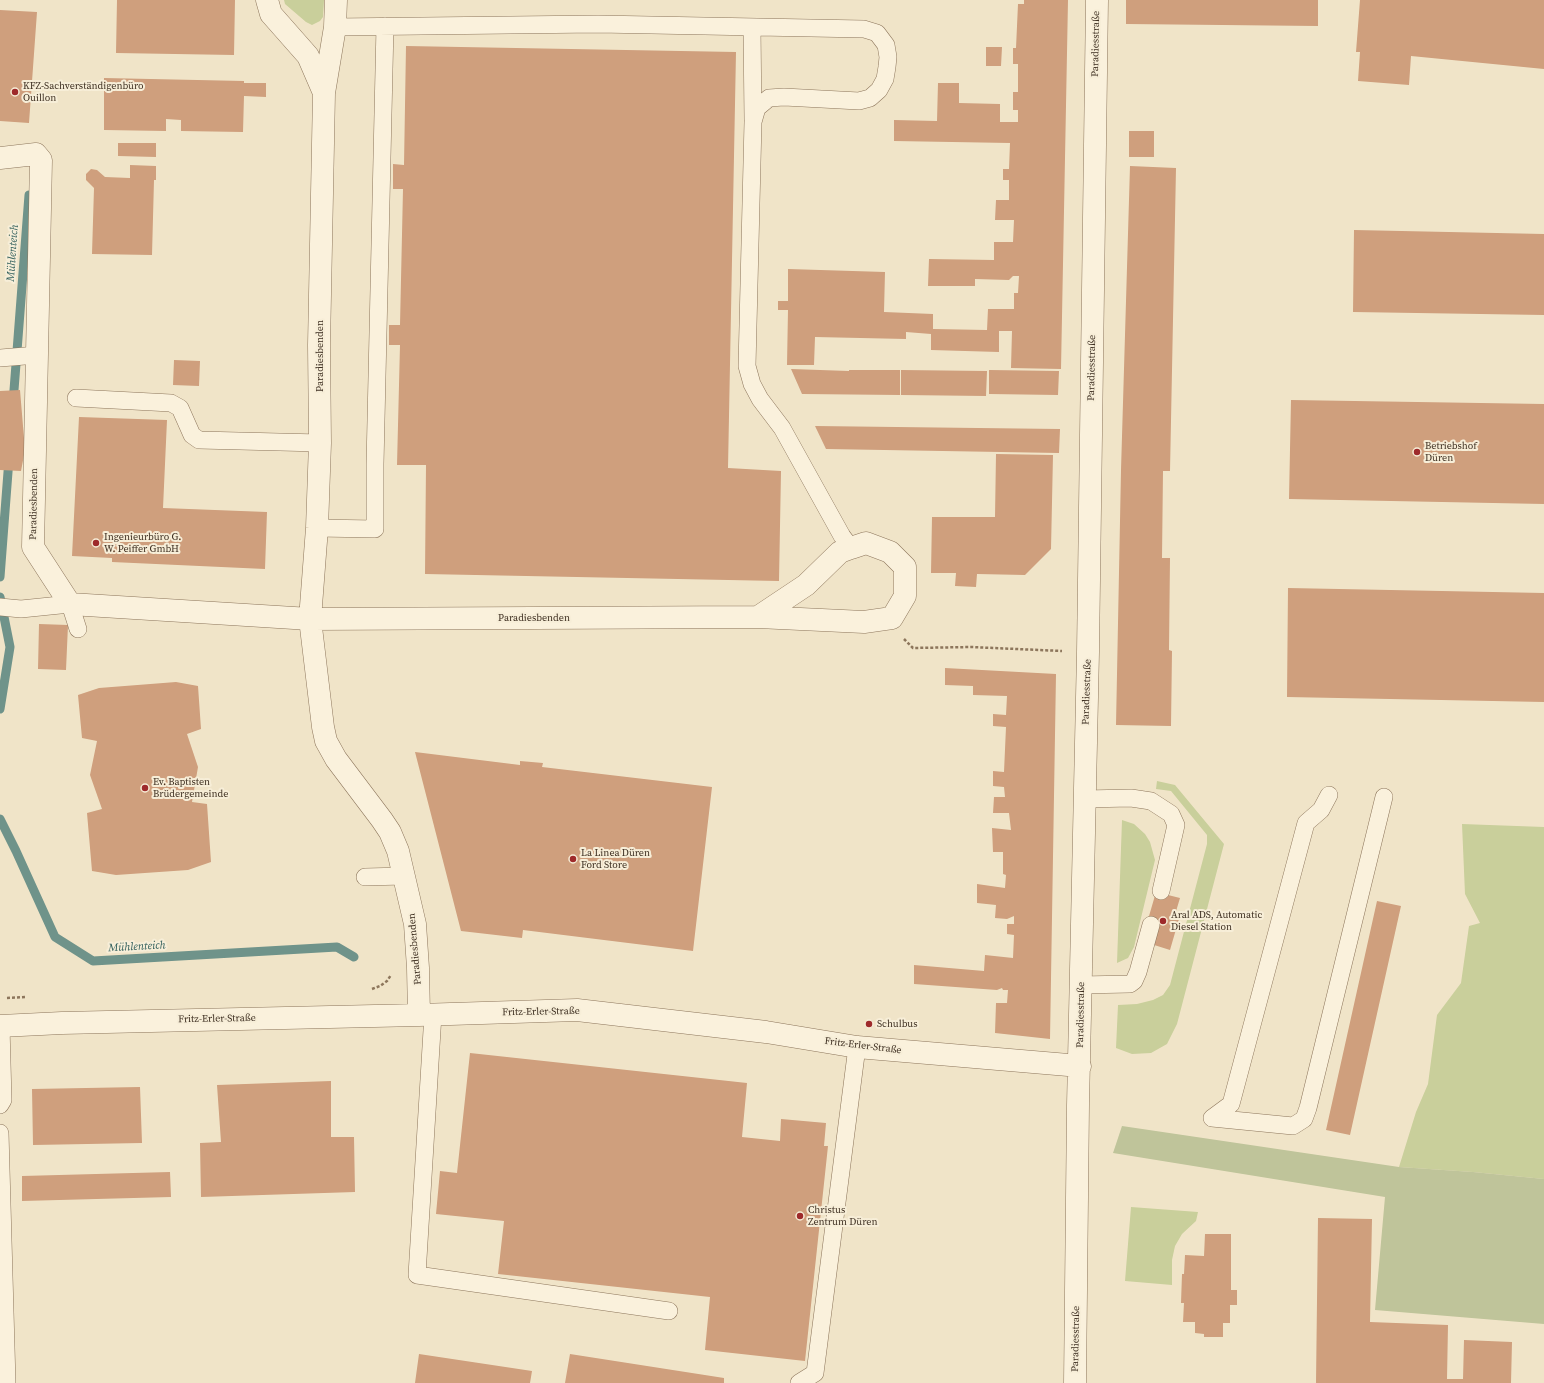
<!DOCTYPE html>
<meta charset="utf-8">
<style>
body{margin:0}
canvas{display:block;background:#f0e4c8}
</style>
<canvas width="1544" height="1383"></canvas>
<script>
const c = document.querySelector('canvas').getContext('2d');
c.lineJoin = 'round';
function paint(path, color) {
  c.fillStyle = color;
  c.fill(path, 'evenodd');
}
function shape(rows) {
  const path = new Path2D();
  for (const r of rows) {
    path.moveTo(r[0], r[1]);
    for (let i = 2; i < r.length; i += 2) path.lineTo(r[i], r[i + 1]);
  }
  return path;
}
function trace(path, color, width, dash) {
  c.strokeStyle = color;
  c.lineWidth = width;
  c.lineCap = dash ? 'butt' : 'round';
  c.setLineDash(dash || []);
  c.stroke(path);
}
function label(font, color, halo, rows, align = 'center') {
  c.font = font + ' "Source Serif 4",serif';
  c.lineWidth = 4;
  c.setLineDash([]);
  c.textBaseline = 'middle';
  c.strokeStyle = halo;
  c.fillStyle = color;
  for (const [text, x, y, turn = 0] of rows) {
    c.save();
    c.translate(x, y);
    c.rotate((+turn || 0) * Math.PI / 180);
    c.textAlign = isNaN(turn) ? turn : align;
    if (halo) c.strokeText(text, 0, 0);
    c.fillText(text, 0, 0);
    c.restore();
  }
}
paint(shape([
 [284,0,324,0,323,17,320,21,312,25,306,22,285,4],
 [1157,781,1175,785,1224,844,1177,1024,1167,1044,1151,1053,1132,1054,1116,1048,1118,1005,1137,1004,1153,1000,1163,995,1170,985,1207,844,1207,835,1171,791,1156,789],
 [1122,820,1134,824,1145,834,1150,842,1155,860,1134,947,1128,958,1117,963],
 [1462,824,1544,827,1544,1179,1473,1172,1399,1167,1416,1112,1428,1084,1437,1015,1461,983,1469,926,1480,923,1465,894],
 [1131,1207,1198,1212,1196,1221,1182,1234,1175,1246,1172,1260,1172,1285,1125,1281]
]), '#c9cf9b');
paint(shape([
 [1122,1126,1399,1167,1473,1172,1544,1179,1544,1324,1375,1310,1385,1197,1113,1153]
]), '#bfc49a');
trace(shape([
 [13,403,29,195],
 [0,577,9,459],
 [0,597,10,647,0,709],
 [0,819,16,851,55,937,93,961,337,947,354,957]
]), '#6f938a', 9);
paint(shape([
 [117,0,235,0,234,55,116,53],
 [1024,0,1068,0,1061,369,1011,368,1012,331,999,331,999,352,931,350,931,334,906,332,906,339,815,337,814,365,787,365,788,310,778,310,778,301,788,301,788,269,885,272,884,312,933,314,933,329,987,330,988,309,1014,309,1014,293,1018,293,1019,276,1013,276,1009,280,975,279,975,286,928,286,929,259,994,260,994,242,1013,242,1014,220,995,220,996,200,1009,200,1009,180,1003,180,1003,169,1009,169,1010,143,894,141,894,120,937,121,938,83,959,83,959,103,1000,104,1000,122,1018,122,1018,110,1013,110,1013,92,1018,92,1018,64,1013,64,1013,48,1016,48,1018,4,1024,4],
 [1126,0,1318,0,1318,26,1126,24],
 [1360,0,1544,0,1544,69,1411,56,1409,85,1358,81,1360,52,1356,52],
 [0,10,37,12,29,123,0,121],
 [406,46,736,52,728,468,781,471,779,581,425,574,426,465,397,465,400,345,389,345,389,325,400,325,403,189,393,189,393,164,404,165],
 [986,47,1002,47,1001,66,986,66],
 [104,78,244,81,244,83,266,83,266,97,244,96,243,132,181,131,181,120,166,119,166,131,104,130],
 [1129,131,1154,131,1154,157,1129,157],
 [118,143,156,143,156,157,118,156],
 [130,165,156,166,156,180,154,180,152,255,92,254,94,188,86,180,86,174,91,169,97,170,105,177,130,178],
 [1130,166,1176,168,1170,471,1163,471,1162,558,1170,558,1169,650,1172,651,1171,726,1116,725,1121,470],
 [1354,230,1544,234,1544,315,1353,312],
 [174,360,200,361,199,386,173,385],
 [791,369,849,371,849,370,900,370,900,395,802,394],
 [901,370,987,371,986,396,901,395],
 [989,370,1059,371,1058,395,989,394],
 [20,390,25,450,21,471,0,470,0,391],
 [1291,400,1544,404,1544,504,1289,499],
 [79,417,167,420,163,508,267,512,265,569,112,562,112,558,72,556],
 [815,426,1060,429,1059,453,826,449],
 [996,454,1053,455,1051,549,1025,575,977,574,976,587,955,586,956,573,931,573,932,517,995,517],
 [1288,588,1544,593,1544,702,1287,697],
 [39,624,68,625,66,670,38,669],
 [945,668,1056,674,1050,1039,995,1033,996,1003,1007,1003,1008,990,1003,990,1002,988,997,990,914,984,914,965,984,971,985,955,1013,958,1014,935,1007,934,1007,924,1014,924,1014,916,1007,919,995,918,996,905,977,903,977,884,1005,888,1006,875,1003,874,1003,852,993,852,992,828,1011,830,1009,813,993,813,994,797,1005,797,1004,787,993,786,993,771,1004,772,1006,727,993,726,993,714,1006,715,1007,696,973,695,973,686,945,685],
 [176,682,198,686,201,729,187,734,198,767,192,802,207,804,211,862,188,870,116,875,92,871,87,813,102,809,90,775,97,741,82,738,78,695,99,688],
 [415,752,520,765,520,761,543,763,542,767,712,787,693,951,523,930,522,938,461,931],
 [1156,892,1180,898,1174,918,1179,919,1170,950,1151,944,1147,923],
 [1377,901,1401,906,1350,1135,1326,1130],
 [470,1053,747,1083,742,1137,780,1141,781,1119,826,1123,824,1146,828,1146,805,1361,705,1350,710,1297,498,1274,504,1221,436,1214,440,1171,457,1173],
 [331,1081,331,1137,354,1137,355,1192,201,1197,200,1143,221,1142,217,1085],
 [140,1087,142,1143,33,1145,32,1089],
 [170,1172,171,1197,22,1201,22,1176],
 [1318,1218,1372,1219,1370,1322,1448,1325,1447,1379,1463,1379,1464,1340,1512,1342,1511,1383,1316,1383],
 [1205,1234,1231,1234,1231,1290,1237,1290,1237,1305,1230,1305,1230,1323,1223,1323,1223,1337,1204,1337,1204,1334,1195,1333,1195,1322,1183,1322,1184,1303,1181,1303,1182,1274,1184,1274,1185,1255,1204,1256],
 [419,1354,532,1371,530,1383,415,1383],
 [570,1354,724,1378,724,1383,565,1383]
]), '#cf9f7d');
const lane = shape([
 [335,27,598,24,864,29,877,33,886,45,888,57,887,67,885,79,879,90,870,98,859,101,784,97,769,98,757,108,753,122,747,366,752,384,760,399,782,428,842,536,851,548],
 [752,27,753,120],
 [0,358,37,355],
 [76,398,171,403,180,408,192,435,199,440,320,443],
 [317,528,375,529,375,464,385,26],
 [0,607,21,609,70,604,78,629],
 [1085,799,1131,798,1151,801,1171,814,1176,825,1161,891],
 [365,877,404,876],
 [1081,985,1130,984,1134,981,1138,972,1151,925],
 [433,1014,417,1275,669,1311],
 [0,1105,3,1100,1,1026],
 [1212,1118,1293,1126,1304,1119,1308,1108,1384,797],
 [1212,1118,1231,1104,1306,823,1321,810,1329,795],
 [0,1133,7,1383],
 [799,1383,815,1373,857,1047]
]);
const street = shape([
 [267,0,271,14,308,56,324,93],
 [336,0,335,27,324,93,319,345,320,443,317,528,310,619,323,727,326,741,336,759,382,820,390,832,398,851,415,924,418,968,419,1015],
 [0,158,36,154,41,160,33,547,70,604,310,619,758,617,864,622,892,618,905,596,905,567,890,552,866,543,851,548,840,552,806,585,758,617],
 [0,1026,62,1023,419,1015,577,1010,766,1032,857,1047,1080,1066],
 [1075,1383,1078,1105,1088,652,1097,0]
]);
trace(lane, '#8d765c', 18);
trace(street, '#8d765c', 23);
trace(shape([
 [904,639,913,648,971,647,1062,651],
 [372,989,380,986,387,981,391,975],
 [7,998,26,997]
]), '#8d765c', 2.5, [3, 2]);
trace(lane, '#faf1dc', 17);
trace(street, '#faf1dc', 22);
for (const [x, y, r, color] of [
 [15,92,4,"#9e2a2b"],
 [1417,452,4,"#9e2a2b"],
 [96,543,4,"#9e2a2b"],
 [145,788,4,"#9e2a2b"],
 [573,859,4,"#9e2a2b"],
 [1163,921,4,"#9e2a2b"],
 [869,1024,4,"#9e2a2b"],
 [800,1216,4,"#9e2a2b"]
]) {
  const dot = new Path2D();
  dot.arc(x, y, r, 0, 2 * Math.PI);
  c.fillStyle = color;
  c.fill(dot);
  trace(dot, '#f7eed8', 1.5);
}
label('10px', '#3d2e20', '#f7eed8', [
 ["Paradiesstraße",1096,44,-89],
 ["Paradiesbenden",320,356,-90],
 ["Paradiesstraße",1092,368,-89],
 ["Paradiesbenden",34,504,-89],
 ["Paradiesbenden",534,618],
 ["Paradiesstraße",1087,692,-88],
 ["Paradiesbenden",415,949,-95],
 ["Fritz-Erler-Straße",541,1012,-1],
 ["Paradiesstraße",1081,1015,-89],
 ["Fritz-Erler-Straße",217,1019,-1],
 ["Fritz-Erler-Straße",863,1046,7],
 ["Paradiesstraße",1076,1339,-89]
]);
label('10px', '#3d2e20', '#f7eed8', [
 ["KFZ-Sachverständigenbüro",23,86],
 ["Ouillon",23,98],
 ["Betriebshof",1425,446],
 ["Düren",1425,458],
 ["Ingenieurbüro G.",104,537],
 ["W. Peiffer GmbH",104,549],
 ["Ev. Baptisten",153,782],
 ["Brüdergemeinde",153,794],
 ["La Linea Düren",581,853],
 ["Ford Store",581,865],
 ["Aral ADS, Automatic",1171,915],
 ["Diesel Station",1171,927],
 ["Schulbus",877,1024],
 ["Christus",808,1210],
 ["Zentrum Düren",808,1222]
], 'left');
label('italic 11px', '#2f5d5a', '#f7eed8', [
 ["Mühlenteich",13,253,-86],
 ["Mühlenteich",137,947,-3]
]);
</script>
